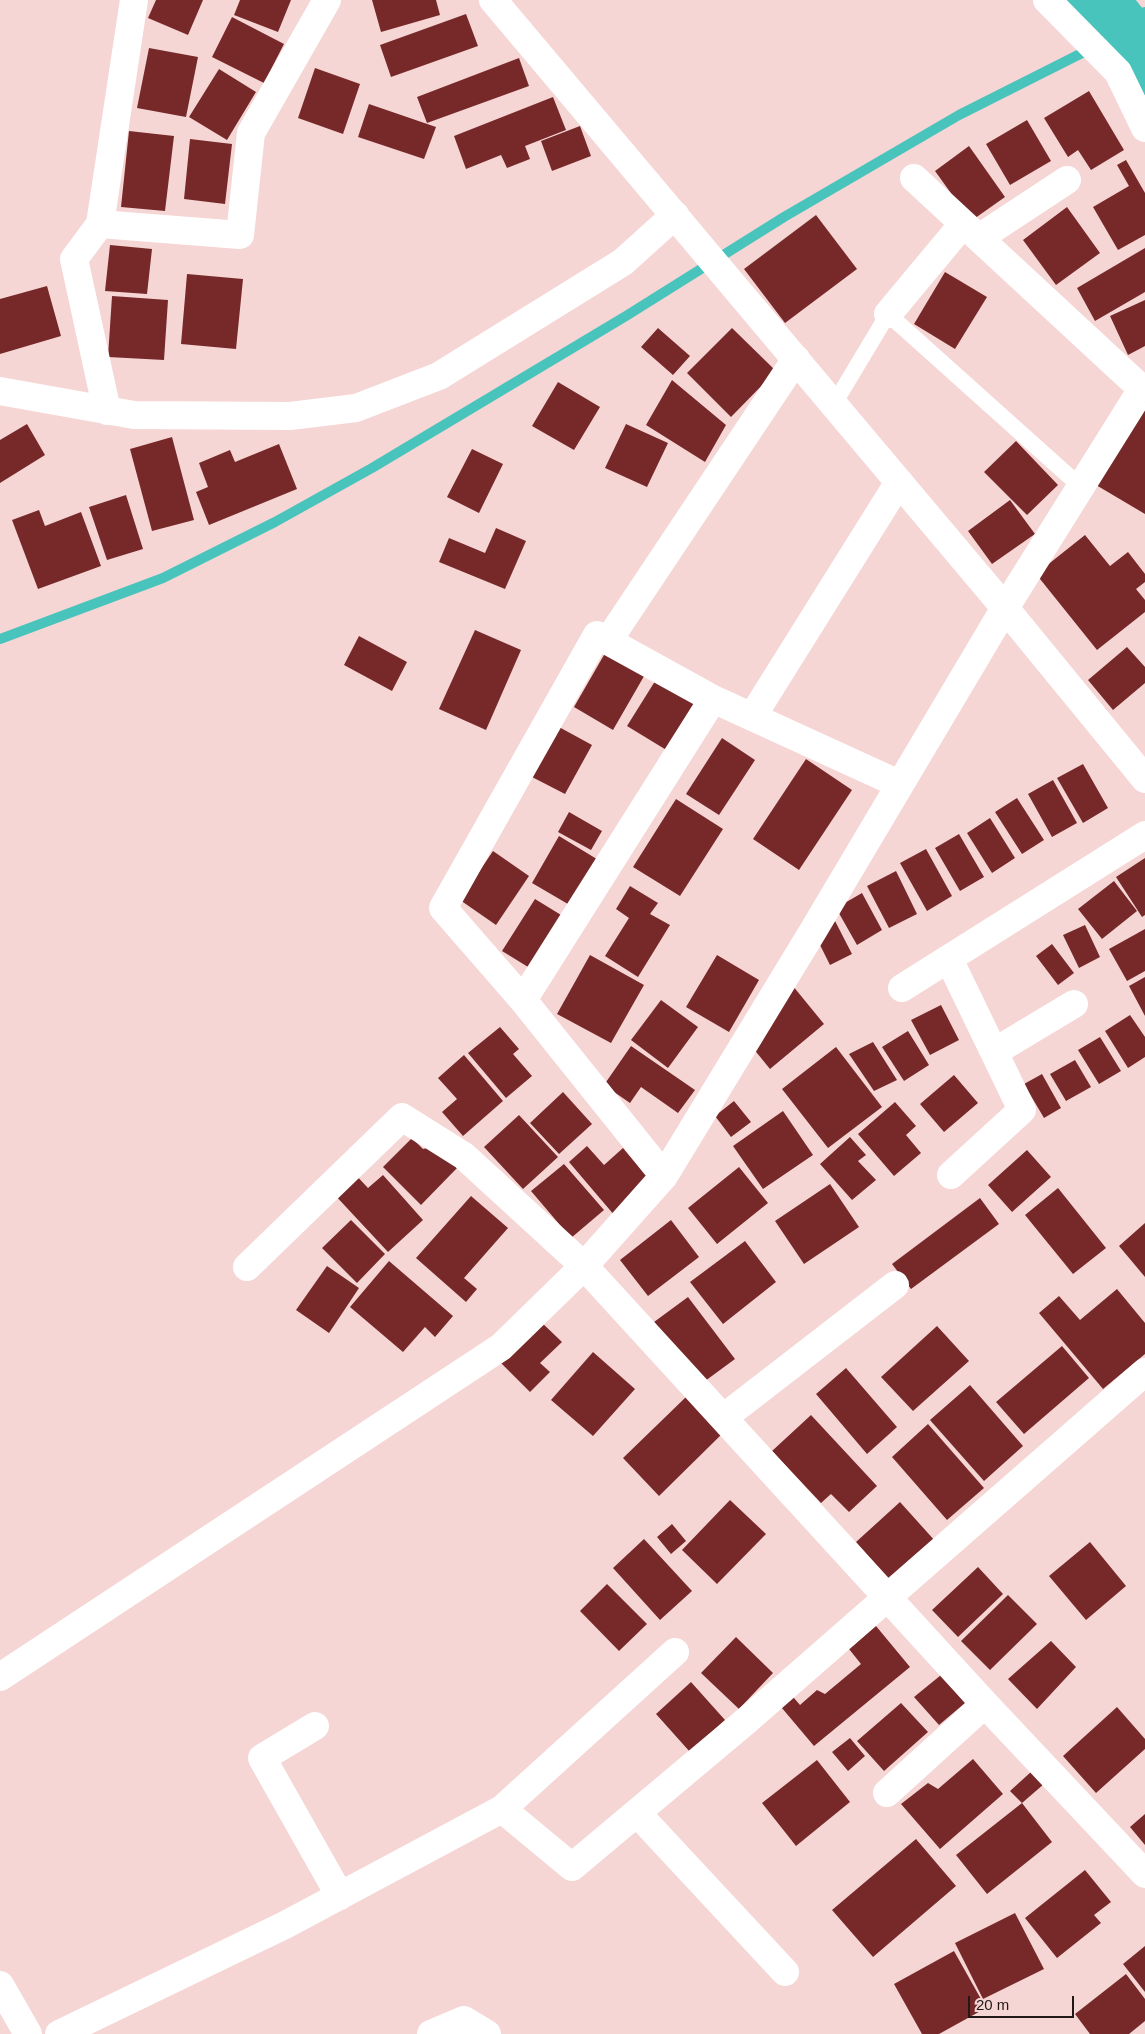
<!DOCTYPE html>
<style>
body{margin:0}
#map{position:relative;width:1145px;height:2034px;overflow:hidden;background:#f5d6d4;font-family:Helvetica,sans-serif}
canvas{display:block}
.scale{position:absolute;left:968px;top:1996px;width:106px;height:22px;box-sizing:border-box;border:2px solid #221817;border-top:0;padding-left:6px;font-size:15px;line-height:18px;white-space:nowrap;color:#221817;-webkit-text-stroke:4px #f5d6d4;paint-order:stroke}
</style>
<div id="map">
<canvas width="1145" height="2034"></canvas>
<div class="scale">20 m</div>
</div>
<script>
const c = document.querySelector('canvas').getContext('2d');
c.lineJoin = 'round';
function shape(rows) {
  const path = new Path2D();
  for (const r of rows) {
    path.moveTo(r[0], r[1]);
    for (let i = 2; i < r.length; i += 2) path.lineTo(r[i], r[i + 1]);
  }
  return path;
}
function trace(path, color, width, dash) {
  c.strokeStyle = color;
  c.lineWidth = width;
  c.lineCap = dash ? 'butt' : 'round';
  c.setLineDash(dash || []);
  c.stroke(path);
}
function paint(path, color) {
  c.fillStyle = color;
  c.fill(path, 'evenodd');
}
trace(shape([
 [0,639,163,578,275,522,372,468,626,316,784,217,959,115,1086,51,1145,12]
]), '#48c4bc', 10);
trace(shape([
 [1095,0,1145,63]
]), '#48c4bc', 64);
paint(shape([
 [156,0,203,0,188,35,148,18],
 [240,0,291,0,278,32,234,15],
 [372,0,436,0,440,15,381,32],
 [466,14,478,46,391,77,380,45],
 [232,17,284,44,264,83,212,57],
 [149,48,198,57,186,117,137,108],
 [519,58,529,86,427,123,417,97],
 [315,68,360,84,343,134,298,118],
 [219,69,256,92,227,140,189,117],
 [1089,91,1124,150,1091,170,1078,150,1068,157,1044,118],
 [553,97,566,130,525,146,530,159,507,168,501,155,466,169,454,136],
 [369,104,436,127,424,159,358,137],
 [1027,120,1051,161,1010,185,986,144],
 [580,126,591,156,552,171,541,141],
 [129,131,174,136,165,211,121,207],
 [190,139,232,144,225,204,184,199],
 [969,146,1005,197,971,221,935,171],
 [1126,160,1145,193,1145,235,1118,250,1093,207,1129,186,1117,165],
 [1067,207,1100,253,1056,285,1023,240],
 [816,215,857,269,785,323,744,269],
 [110,245,152,249,147,294,105,291],
 [1145,248,1145,292,1095,321,1077,288],
 [945,272,987,297,955,349,914,324],
 [187,274,243,279,236,349,181,344],
 [47,286,61,336,0,354,0,299],
 [112,296,168,300,164,360,108,357],
 [1145,300,1145,346,1128,355,1110,316],
 [658,328,690,356,673,375,641,347],
 [732,328,776,371,731,417,687,373],
 [672,380,726,425,705,462,646,425],
 [558,382,600,407,574,450,532,426],
 [1145,408,1145,514,1096,485],
 [27,424,45,455,0,483,0,440],
 [626,424,668,443,647,487,605,468],
 [172,437,194,520,152,531,130,449],
 [1016,441,1058,485,1027,515,984,472],
 [279,444,297,489,209,525,196,492,208,487,199,463,230,450,235,462],
 [472,449,503,464,479,513,447,497],
 [126,495,143,549,107,560,89,507],
 [1010,500,1035,534,992,564,968,531],
 [39,510,45,526,81,512,101,566,38,589,12,520],
 [496,528,526,541,505,589,439,562,449,538,485,553],
 [1085,535,1110,566,1128,552,1145,574,1145,582,1136,589,1145,600,1145,612,1097,650,1036,574],
 [475,630,521,650,486,730,439,709],
 [359,636,407,662,392,691,344,665],
 [1127,647,1145,667,1145,683,1113,710,1088,680],
 [608,648,647,671,613,730,574,707],
 [657,678,697,703,668,751,627,726],
 [559,727,592,745,565,794,532,777],
 [722,738,755,760,719,815,686,794],
 [806,759,852,790,799,870,753,839],
 [1083,764,1108,808,1083,823,1057,778],
 [1053,780,1077,823,1052,837,1028,794],
 [1017,798,1044,840,1022,854,995,812],
 [676,799,723,829,680,896,633,867],
 [569,812,602,831,591,850,558,832],
 [990,818,1015,858,992,873,967,833],
 [959,834,984,877,960,891,935,848],
 [559,836,600,861,573,907,532,883],
 [926,849,952,896,927,911,900,863],
 [493,851,529,876,496,925,460,900],
 [1145,858,1145,915,1142,917,1116,877],
 [896,871,917,914,889,928,867,886],
 [1114,881,1137,911,1102,939,1078,909],
 [630,886,658,903,650,914,670,925,638,977,605,956,629,918,616,909],
 [862,893,882,930,857,945,836,908],
 [535,899,566,918,533,970,502,951],
 [834,919,852,954,830,965,813,931],
 [1085,925,1100,957,1079,968,1063,935],
 [1145,929,1145,971,1127,981,1109,949],
 [1052,944,1074,973,1058,985,1036,956],
 [590,955,644,985,611,1043,557,1014],
 [717,955,759,980,729,1032,686,1007],
 [1145,977,1145,1016,1129,986],
 [788,980,824,1024,770,1069,748,1042],
 [661,1000,698,1027,668,1068,631,1040],
 [941,1005,959,1040,930,1055,911,1020],
 [1130,1015,1145,1037,1145,1057,1128,1068,1105,1031],
 [500,1027,519,1049,513,1054,532,1076,506,1098,468,1053],
 [908,1031,929,1065,904,1081,882,1047],
 [1100,1037,1121,1071,1099,1084,1078,1050],
 [873,1042,897,1080,874,1091,849,1054],
 [631,1046,695,1090,678,1113,641,1087,630,1103,604,1085],
 [836,1047,882,1107,828,1148,782,1089],
 [464,1055,503,1101,463,1136,442,1112,457,1099,438,1078],
 [1075,1060,1091,1087,1066,1101,1050,1074],
 [1042,1074,1061,1108,1044,1118,1024,1084],
 [954,1075,978,1103,944,1132,920,1104],
 [563,1092,592,1124,559,1154,530,1123],
 [734,1101,751,1122,731,1137,715,1116],
 [895,1102,916,1126,906,1135,921,1153,894,1176,858,1134],
 [783,1111,813,1155,763,1189,733,1146],
 [519,1115,558,1157,523,1189,484,1147],
 [850,1137,866,1155,858,1161,876,1180,852,1200,820,1164],
 [412,1138,423,1149,436,1146,458,1167,421,1205,383,1167],
 [587,1146,604,1165,623,1148,653,1184,615,1216,569,1162],
 [1027,1150,1051,1177,1012,1212,988,1185],
 [564,1164,604,1210,571,1238,531,1191],
 [739,1167,768,1203,717,1244,688,1208],
 [354,1173,368,1188,383,1175,423,1220,388,1252,333,1193],
 [830,1184,859,1227,804,1264,775,1221],
 [1058,1188,1106,1248,1073,1274,1025,1215],
 [471,1196,508,1228,464,1278,477,1289,466,1302,416,1258],
 [980,1198,999,1224,911,1289,892,1264],
 [351,1220,385,1254,357,1283,322,1248],
 [671,1220,699,1257,648,1296,620,1260],
 [1145,1223,1145,1277,1119,1246],
 [745,1241,776,1282,723,1324,690,1282],
 [389,1261,453,1316,435,1337,425,1327,403,1352,350,1307],
 [327,1266,359,1288,329,1333,296,1310],
 [1117,1289,1145,1323,1145,1354,1103,1389,1039,1313,1059,1296,1080,1320],
 [688,1297,735,1359,701,1384,654,1322],
 [538,1319,562,1342,540,1363,550,1372,530,1392,497,1359],
 [937,1326,969,1361,913,1411,881,1377],
 [1062,1346,1089,1378,1024,1434,996,1402],
 [593,1352,635,1389,593,1436,551,1400],
 [846,1368,897,1427,867,1454,816,1394],
 [970,1385,1023,1446,984,1481,930,1420],
 [686,1397,722,1434,659,1496,623,1458],
 [811,1415,877,1486,849,1512,831,1494,821,1503,772,1451],
 [928,1424,984,1488,947,1520,892,1457],
 [730,1500,766,1534,717,1584,682,1550],
 [900,1502,936,1542,891,1582,856,1542],
 [672,1524,686,1541,671,1554,657,1537],
 [644,1539,692,1591,660,1620,613,1568],
 [1090,1542,1126,1586,1086,1620,1049,1576],
 [978,1567,1003,1594,958,1637,932,1610],
 [607,1584,647,1624,619,1651,580,1611],
 [1008,1595,1037,1624,990,1670,961,1641],
 [876,1626,910,1667,814,1746,776,1701,788,1691,800,1705,817,1690,825,1694,861,1664,849,1649],
 [736,1637,773,1673,739,1709,701,1673],
 [1051,1641,1076,1667,1037,1709,1008,1679],
 [941,1675,965,1703,939,1725,914,1697],
 [691,1682,725,1720,690,1752,656,1714],
 [901,1703,928,1732,884,1771,857,1741],
 [1117,1707,1145,1739,1145,1749,1096,1793,1063,1756],
 [850,1738,865,1756,848,1771,832,1752],
 [973,1759,1003,1794,940,1849,901,1804,928,1783,938,1789],
 [817,1760,850,1802,796,1846,762,1803],
 [1032,1771,1044,1784,1022,1803,1010,1791],
 [1022,1803,1052,1842,987,1894,956,1855],
 [1145,1814,1145,1845,1130,1827],
 [916,1839,956,1886,873,1957,832,1910],
 [1085,1870,1111,1902,1094,1915,1101,1923,1057,1958,1025,1918],
 [1015,1913,1044,1969,983,1999,955,1943],
 [1145,1946,1145,1992,1123,1964],
 [954,1951,986,2008,939,2034,922,2034,894,1984],
 [1126,1974,1145,1999,1145,2021,1129,2034,1090,2034,1075,2014]
]), '#77292a');
trace(shape([
 [834,404,888,314,1081,487]
]), '#fff', 16);
trace(shape([
 [1047,0,1118,72,1145,128],
 [914,178,1142,389],
 [100,224,240,235,251,133,327,0],
 [979,238,1067,180],
 [888,314,963,224],
 [0,391,134,415,290,416,356,408,439,376,623,262,675,215],
 [107,411,74,259,100,224,134,0],
 [608,641,796,359],
 [752,717,899,482],
 [949,959,1022,1110,951,1175],
 [902,988,1145,835],
 [523,1000,713,699],
 [994,1052,1074,1004],
 [664,1176,523,1000,443,908,597,635,713,699,899,784],
 [247,1267,402,1117,464,1156,584,1266,985,1704,1145,1874],
 [723,1418,895,1285],
 [0,1677,501,1347,584,1266,664,1176,813,931,1005,608,1142,389,1145,387],
 [315,1726,262,1758,340,1896],
 [887,1793,985,1704],
 [502,1809,675,1652],
 [637,1813,785,1972],
 [0,1985,28,2034],
 [59,2034,285,1925,502,1809,572,1867,746,1721,1145,1372],
 [431,2034,464,2020,487,2034]
]), '#fff', 28);
trace(shape([
 [493,0,1005,608,1145,779]
]), '#fff', 28);
</script>
